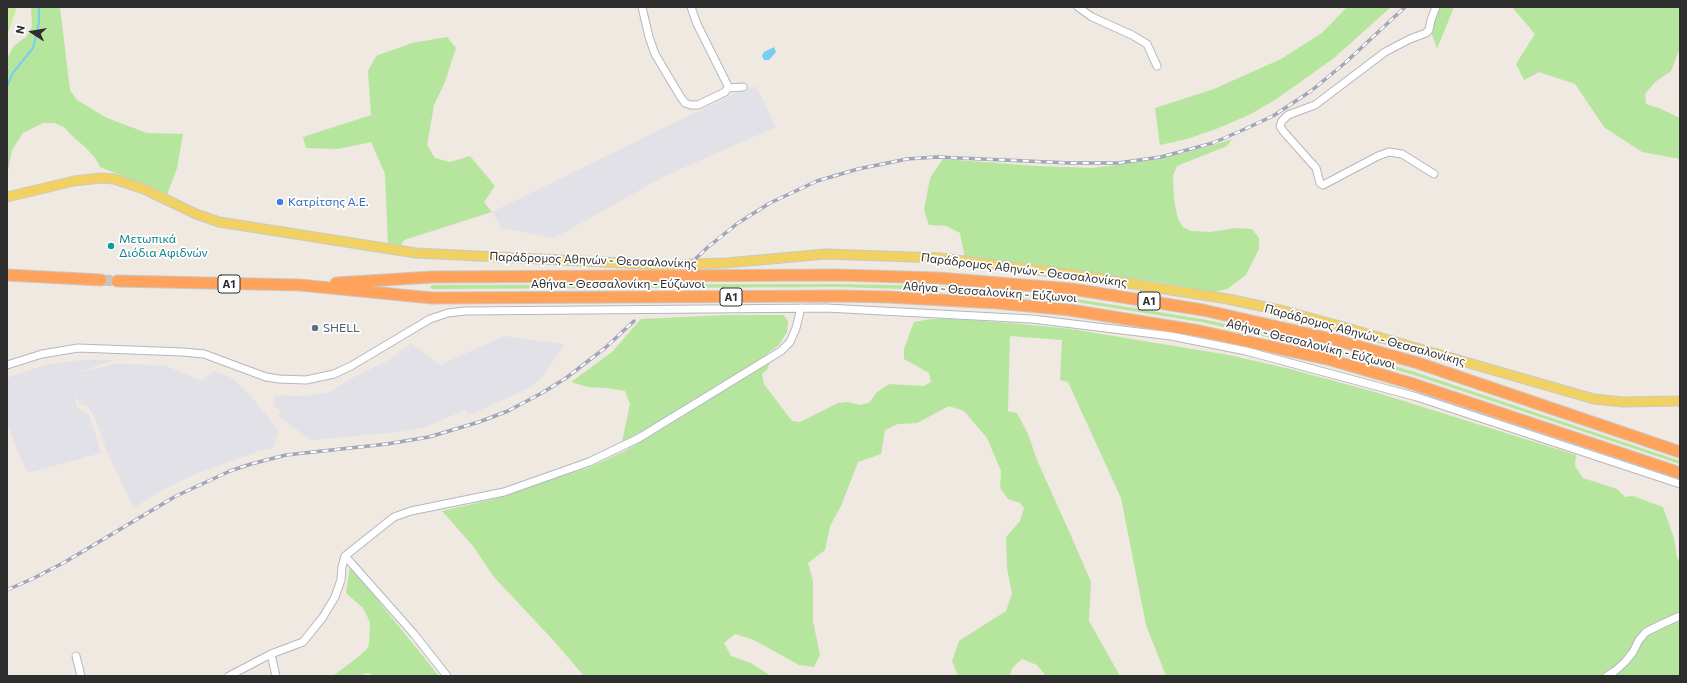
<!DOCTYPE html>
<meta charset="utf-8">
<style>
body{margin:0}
#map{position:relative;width:1687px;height:683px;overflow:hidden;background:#efe9e1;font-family:Commissioner,sans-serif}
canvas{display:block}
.frame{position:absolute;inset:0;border:8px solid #2e2e2e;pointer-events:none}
.north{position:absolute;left:12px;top:12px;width:40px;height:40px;-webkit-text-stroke:3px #fff;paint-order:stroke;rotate:282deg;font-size:11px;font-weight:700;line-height:16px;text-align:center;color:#2e2e2e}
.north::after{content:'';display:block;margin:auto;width:14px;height:18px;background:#2e2e2e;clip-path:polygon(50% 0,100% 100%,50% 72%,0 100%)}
</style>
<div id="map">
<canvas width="1687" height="683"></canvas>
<div class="frame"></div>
<div class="north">N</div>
</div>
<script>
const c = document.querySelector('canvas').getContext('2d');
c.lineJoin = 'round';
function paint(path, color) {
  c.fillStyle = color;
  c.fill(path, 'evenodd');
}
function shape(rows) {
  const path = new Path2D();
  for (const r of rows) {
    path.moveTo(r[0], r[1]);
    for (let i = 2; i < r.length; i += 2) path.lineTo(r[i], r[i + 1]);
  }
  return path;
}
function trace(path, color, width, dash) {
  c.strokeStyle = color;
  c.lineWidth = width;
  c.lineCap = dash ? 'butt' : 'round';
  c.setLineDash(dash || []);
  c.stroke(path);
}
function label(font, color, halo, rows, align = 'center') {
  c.font = font + ' Commissioner,sans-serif';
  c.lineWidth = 3.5;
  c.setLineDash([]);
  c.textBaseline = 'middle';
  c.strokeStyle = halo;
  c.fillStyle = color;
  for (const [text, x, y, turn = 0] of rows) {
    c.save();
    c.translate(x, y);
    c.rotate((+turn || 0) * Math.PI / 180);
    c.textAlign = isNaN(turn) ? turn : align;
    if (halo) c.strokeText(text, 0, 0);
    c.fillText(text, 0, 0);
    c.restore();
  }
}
paint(shape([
 [757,87,776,127,665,176,554,238,501,228,492,212,686,117,747,88],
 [504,336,565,344,543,376,531,387,469,415,465,410,425,427,400,432,311,440,278,416,281,411,273,405,275,395,304,396,330,392,350,379,389,360,411,343,440,365],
 [81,360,114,360,76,373,116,364,164,365,201,381,214,371,232,378,251,396,279,431,273,448,259,451,195,474,159,492,134,508,107,452,96,420,88,407,81,404,74,396,78,409,89,414,101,453,27,473,7,424,7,378,45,365]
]), '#e3e1e8');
paint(shape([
 [31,7,60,7,70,90,77,100,107,118,147,133,183,134,177,168,167,195,135,181,100,167,95,158,85,147,71,135,64,127,54,123,43,123,23,133,12,150,7,176,7,58,14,46,27,36,32,27],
 [1347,7,1391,7,1334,58,1275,100,1249,115,1216,129,1187,139,1160,145,1155,108,1214,89,1281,59,1322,33],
 [1438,7,1454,7,1437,49,1432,34],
 [1512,7,1680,7,1680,48,1671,71,1655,82,1645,94,1646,104,1659,108,1680,118,1680,159,1642,152,1604,127,1575,84,1539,72,1524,80,1516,64,1535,34],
 [447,37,456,48,445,82,434,105,427,145,435,158,450,162,470,156,495,186,484,202,492,212,404,240,400,247,388,245,385,174,371,142,338,149,306,148,303,137,371,115,368,71,376,56,412,43],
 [1232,139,1227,146,1177,166,1173,176,1174,200,1178,219,1183,227,1191,231,1210,232,1236,228,1252,229,1259,238,1259,249,1246,275,1227,289,1214,292,1158,282,965,258,960,233,946,226,929,225,924,210,930,178,943,159,1038,166,1093,168,1159,159,1211,146],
 [839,284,937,286,1070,298,1202,319,1258,331,1333,348,1415,372,1680,461,1680,464,1414,375,1333,352,1201,322,1070,301,938,290,839,287,432,289,430,287,432,285],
 [726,315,784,315,788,321,787,332,779,345,759,360,655,424,622,442,630,404,625,391,606,388,588,387,571,382,612,352,641,319],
 [930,319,955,319,1011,323,1071,329,1229,355,1290,369,1375,392,1576,455,1575,466,1583,478,1617,489,1625,497,1633,496,1663,507,1674,538,1677,558,1680,561,1680,676,1166,676,1146,625,1121,498,1068,382,1060,380,1062,340,1010,336,1008,411,1017,413,1028,434,1037,460,1072,538,1091,582,1089,621,1120,676,1046,676,1037,665,1022,659,1012,668,1010,676,958,676,952,661,959,641,1006,611,1012,594,1007,568,1006,537,1020,521,1024,508,1020,503,1008,499,1000,488,1001,471,987,438,964,411,949,406,917,423,898,424,885,430,881,454,858,462,841,506,830,526,825,550,808,563,813,581,813,621,820,655,814,667,799,665,754,640,735,634,724,643,731,656,751,663,771,676,584,676,553,640,494,577,473,546,442,511,498,498,560,476,588,468,625,451,757,369,770,363,767,370,762,374,764,384,792,421,800,422,838,403,848,402,859,405,869,403,876,393,889,384,923,386,931,382,929,373,904,359,904,349,914,322],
 [350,566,439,676,375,676,368,673,357,676,336,676,334,675,357,658,367,649,369,644,370,622,363,608,346,593]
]), '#b6e59e');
paint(shape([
 [7,7,17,7,7,36]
]), '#c9ec9a');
paint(shape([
 [774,47,776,52,769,60,764,60,762,56,764,52]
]), '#75cff0');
trace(shape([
 [7,87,12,74,33,48,39,23,39,7]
]), '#75cff0', 2);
trace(shape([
 [101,280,117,281]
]), '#c8c4bd', 11, [11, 5.5]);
const minor = shape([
 [642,7,649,37,655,54,680,96,685,103,691,105,698,105,725,92,727,89,728,86,697,24,691,7],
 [1078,7,1092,17,1132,35,1147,44,1157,66],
 [728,88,743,87],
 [1434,174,1402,154,1389,152,1378,156,1323,185,1320,183,1316,168,1283,131,1280,126,1282,121,1288,115,1315,105,1385,52,1410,39,1426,33,1429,30,1431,20,1436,7],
 [7,365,42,354,78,348,183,352,204,354,266,377,279,379,306,380,334,374,351,366,430,319,448,313,465,311,826,308,1032,319,1171,336,1246,351,1417,397,1680,484],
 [345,556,414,634,447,676],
 [271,654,276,676],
 [76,656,81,676],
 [229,676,271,654,303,642,323,617,335,597,341,580,342,567,345,556,394,517,411,511,504,492,589,462,639,438,781,351,790,342,796,328,801,308],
 [1607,676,1615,671,1625,662,1633,652,1639,640,1646,632,1662,624,1680,616]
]);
const major = shape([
 [7,197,74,181,100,178,114,179,144,189,196,214,219,222,416,253,664,265,726,263,826,254,940,258,1084,276,1158,288,1228,299,1284,311,1340,326,1594,399,1623,402,1680,401]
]);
const highway = shape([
 [7,275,101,280],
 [117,281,300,285,432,298,840,296,888,297,997,303,1070,310,1200,331,1331,360,1410,383,1680,473],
 [336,283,432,277,839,275,938,278,1072,289,1203,310,1336,340,1418,363,1680,452]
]);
trace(minor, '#b4b7c1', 9);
trace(major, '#c9c9c9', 11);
trace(highway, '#c9c9c9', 13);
trace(minor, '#fff', 7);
trace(major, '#f2d163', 9);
trace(highway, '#ffa35c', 11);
const rail = shape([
 [691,263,708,247,738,223,770,203,817,181,858,169,907,159,937,157,1071,163,1118,163,1161,157,1213,143,1245,129,1273,116,1311,91,1345,63,1405,7],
 [7,590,34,578,65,562,176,496,230,471,251,464,286,455,387,444,429,437,479,422,508,411,542,393,566,378,605,348,634,321]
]);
trace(rail, '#a3a6b8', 3.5);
trace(rail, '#fff', 2, [6]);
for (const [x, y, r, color] of [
 [280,202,4,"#3f7fe0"],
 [111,246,4,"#0f9aa8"],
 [315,328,4,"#5c6f8a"]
]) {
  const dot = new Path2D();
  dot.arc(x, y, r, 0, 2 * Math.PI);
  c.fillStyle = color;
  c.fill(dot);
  trace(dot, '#fff', 1.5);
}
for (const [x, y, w] of [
 [229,284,22],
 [731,297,22],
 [1149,301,22]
]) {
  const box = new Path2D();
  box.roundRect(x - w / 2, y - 9, w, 18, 3);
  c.fillStyle = '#fff';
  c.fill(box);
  trace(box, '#2e2e2e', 1);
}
label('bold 11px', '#2e2e2e', null, [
 ["Α1",229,284],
 ["Α1",731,297],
 ["Α1",1149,301]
]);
label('12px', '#366cbe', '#fff', [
 ["Κατρίτσης Α.Ε.",288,202]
], 'left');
label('12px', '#0d838f', '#fff', [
 ["Μετωπικά",119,239],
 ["Διόδια Αφιδνών",119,253]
], 'left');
label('12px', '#2e2e2e', '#fff', [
 ["Παράδρομος Αθηνών - Θεσσαλονίκης",593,260,2],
 ["Παράδρομος Αθηνών - Θεσσαλονίκης",1024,270,7],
 ["Αθήνα - Θεσσαλονίκη - Εύζωνοι",618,284],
 ["Αθήνα - Θεσσαλονίκη - Εύζωνοι",990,292,4],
 ["Παράδρομος Αθηνών - Θεσσαλονίκης",1365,335,15],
 ["Αθήνα - Θεσσαλονίκη - Εύζωνοι",1311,344,14]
]);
label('12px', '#4e5e75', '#fff', [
 ["SHELL",323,328]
], 'left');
</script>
